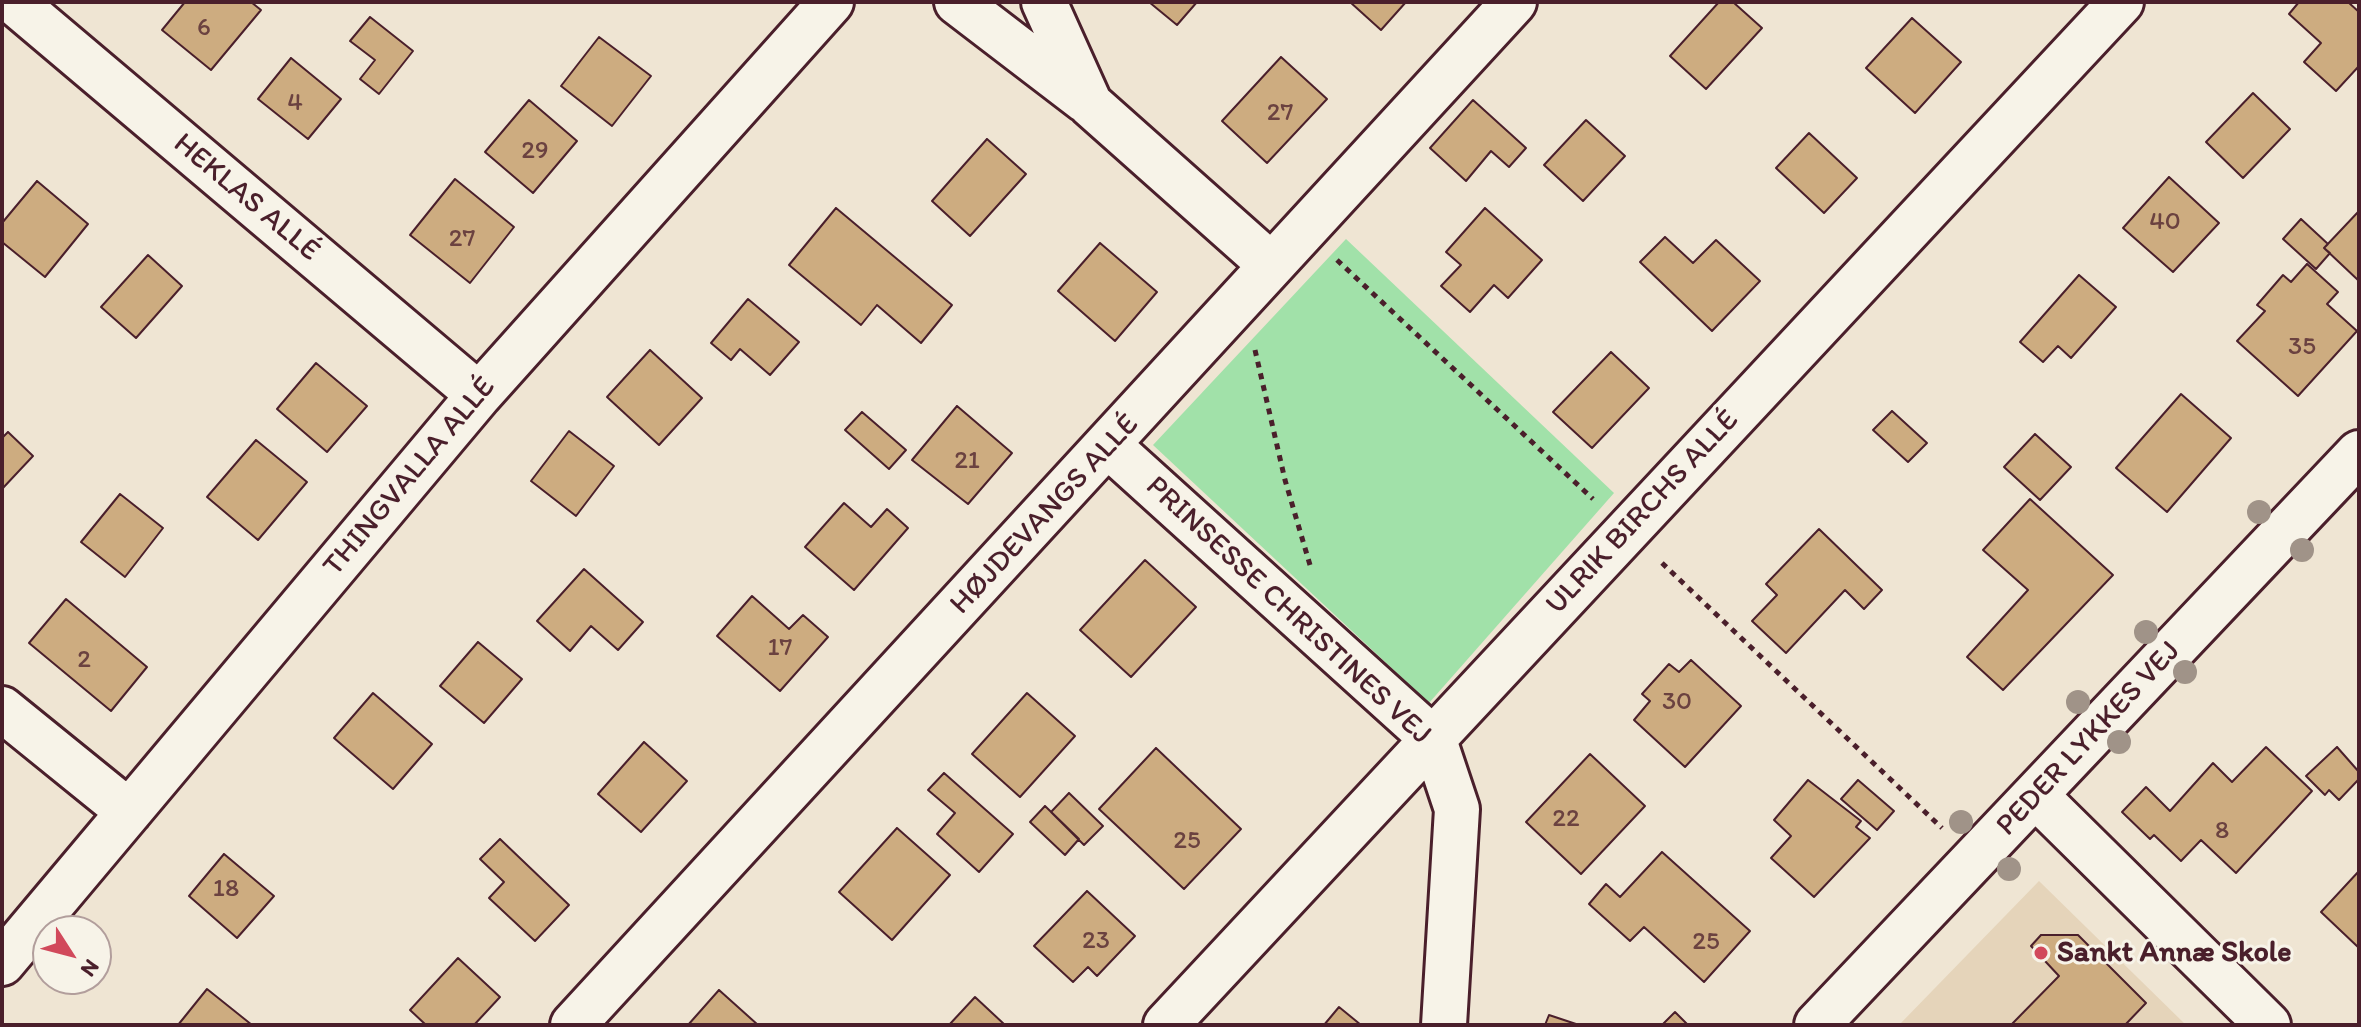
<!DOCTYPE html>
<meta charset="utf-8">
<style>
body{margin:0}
#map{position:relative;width:2361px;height:1027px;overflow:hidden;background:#efe5d3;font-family:Itim,sans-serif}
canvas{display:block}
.frame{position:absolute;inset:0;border:4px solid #4a1f2b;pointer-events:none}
.north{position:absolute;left:32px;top:915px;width:80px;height:80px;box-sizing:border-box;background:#f7f3e8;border:2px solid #b29e9c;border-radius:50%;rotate:126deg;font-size:22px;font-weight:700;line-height:32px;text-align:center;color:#4a1f2b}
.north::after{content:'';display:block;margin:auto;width:28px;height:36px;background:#d1495b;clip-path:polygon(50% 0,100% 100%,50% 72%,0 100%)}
</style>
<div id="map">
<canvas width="2361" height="1027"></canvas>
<div class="frame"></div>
<div class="north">N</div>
</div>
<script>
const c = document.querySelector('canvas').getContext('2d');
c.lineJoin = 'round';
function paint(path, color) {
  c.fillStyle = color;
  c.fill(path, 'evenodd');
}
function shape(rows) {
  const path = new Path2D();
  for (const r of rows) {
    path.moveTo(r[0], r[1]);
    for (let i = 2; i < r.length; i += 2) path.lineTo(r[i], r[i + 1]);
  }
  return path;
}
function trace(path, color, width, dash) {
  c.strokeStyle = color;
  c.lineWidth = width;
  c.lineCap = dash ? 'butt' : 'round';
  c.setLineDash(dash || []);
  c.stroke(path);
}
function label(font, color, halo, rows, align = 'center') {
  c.font = font + ' Itim,sans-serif';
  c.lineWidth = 6;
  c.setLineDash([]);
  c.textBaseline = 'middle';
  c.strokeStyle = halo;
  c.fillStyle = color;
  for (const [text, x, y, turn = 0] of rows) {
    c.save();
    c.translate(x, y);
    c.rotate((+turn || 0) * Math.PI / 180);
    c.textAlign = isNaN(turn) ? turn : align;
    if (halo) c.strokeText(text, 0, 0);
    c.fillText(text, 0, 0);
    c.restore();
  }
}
paint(shape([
 [2039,881,2186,1025,1899,1025]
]), '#e5d4ba');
paint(shape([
 [1346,239,1614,493,1429,703,1153,445]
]), '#a1e1a9');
const building = shape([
 [185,2,251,2,261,10,211,70,162,30,185,2],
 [1149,2,1197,2,1177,25,1149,2],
 [1350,2,1406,2,1381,30,1350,2],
 [1719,2,1733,2,1762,28,1706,89,1670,56,1719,2],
 [2299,2,2348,2,2359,12,2359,66,2336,91,2304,62,2321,43,2289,14,2299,2],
 [370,17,413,51,379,94,360,79,375,60,350,41,370,17],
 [1912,18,1961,62,1915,113,1866,68,1912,18],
 [599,37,651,76,612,126,561,86,599,37],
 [1281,57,1327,99,1267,163,1222,121,1281,57],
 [291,58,341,99,308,139,258,99,291,58],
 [2253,93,2290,129,2243,178,2206,142,2253,93],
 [529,100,577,141,533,193,485,152,529,100],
 [1473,100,1526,148,1509,167,1491,151,1466,181,1430,148,1473,100],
 [1586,120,1625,156,1583,201,1544,165,1586,120],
 [1809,133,1857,178,1824,213,1776,168,1809,133],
 [987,139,1026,174,970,236,932,201,987,139],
 [2169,177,2219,223,2173,272,2123,228,2169,177],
 [455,179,514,227,470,283,410,235,455,179],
 [37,181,88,224,45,277,2,242,2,223,37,181],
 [836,208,952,305,921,343,877,305,861,325,789,265,836,208],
 [1485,208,1542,260,1508,298,1494,285,1470,312,1441,286,1461,265,1446,252,1485,208],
 [2359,211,2359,281,2324,248,2359,211],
 [2301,219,2328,244,2324,248,2330,253,2316,269,2283,239,2301,219],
 [1665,237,1693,263,1716,240,1760,281,1712,331,1640,262,1665,237],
 [1100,243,1157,292,1115,341,1058,291,1100,243],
 [148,255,182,286,136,338,101,307,148,255],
 [2307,264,2338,292,2327,304,2357,331,2298,396,2237,341,2265,311,2257,305,2283,275,2291,282,2307,264],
 [2079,275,2116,307,2071,358,2058,346,2043,362,2020,342,2079,275],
 [748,299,799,342,770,375,740,349,731,360,711,343,748,299],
 [650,350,702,398,659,445,607,397,650,350],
 [1611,352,1649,388,1592,448,1553,412,1611,352],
 [316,363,367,406,327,452,277,409,316,363],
 [2181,394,2231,438,2167,512,2116,468,2181,394],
 [957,406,1012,453,968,504,912,460,957,406],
 [1892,411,1927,443,1908,462,1873,430,1892,411],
 [862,412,906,450,889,469,845,430,862,412],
 [569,431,614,466,576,516,531,481,569,431],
 [8,432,33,456,2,489,2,438,8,432],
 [2035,434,2071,467,2040,500,2004,467,2035,434],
 [256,440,307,482,258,540,207,497,256,440],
 [120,494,163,528,125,577,81,542,120,494],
 [2030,499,2113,575,2003,690,1967,657,2028,590,1983,550,2030,499],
 [844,503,871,527,887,509,908,528,854,590,805,547,844,503],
 [1819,529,1882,590,1864,609,1845,590,1786,653,1752,621,1777,595,1766,584,1819,529],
 [1145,560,1196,607,1131,677,1080,630,1145,560],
 [584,569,643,622,618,650,591,626,570,651,537,621,584,569],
 [752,596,789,629,803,615,828,637,780,691,717,636,752,596],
 [66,599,147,667,111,711,29,643,66,599],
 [478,642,522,679,484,723,440,686,478,642],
 [1691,660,1741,706,1685,767,1634,720,1650,701,1642,694,1669,664,1679,672,1691,660],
 [373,693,432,744,393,789,334,738,373,693],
 [1027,693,1075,736,1020,797,972,754,1027,693],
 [644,742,687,781,641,832,598,794,644,742],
 [2266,747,2312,791,2236,873,2201,840,2181,861,2154,835,2150,839,2122,812,2146,787,2170,811,2213,763,2232,782,2266,747],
 [2337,747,2359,772,2359,779,2339,800,2329,790,2325,795,2306,776,2337,747],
 [1156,748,1241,829,1184,889,1099,809,1156,748],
 [1590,754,1645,806,1581,874,1526,822,1590,754],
 [944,773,1013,834,979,872,937,834,955,813,928,790,944,773],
 [1808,780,1861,821,1856,827,1870,838,1814,897,1771,858,1791,836,1774,820,1808,780],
 [1858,780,1894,811,1877,830,1841,799,1858,780],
 [1069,793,1103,826,1084,845,1051,812,1069,793],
 [1045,806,1079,839,1065,855,1030,822,1045,806],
 [897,828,950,875,892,940,839,892,897,828],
 [500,839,569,905,535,941,489,898,504,882,480,859,500,839],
 [1662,852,1750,931,1704,982,1644,927,1630,941,1589,904,1606,884,1620,897,1662,852],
 [224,854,274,896,237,938,189,896,224,854],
 [2359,871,2359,948,2321,912,2359,871],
 [1087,891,1135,936,1097,976,1088,967,1073,982,1034,946,1087,891],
 [2041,935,2078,935,2146,1003,2125,1025,2011,1025,2059,976,2031,946,2041,935],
 [458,958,500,997,474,1025,426,1025,410,1010,458,958],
 [207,989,252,1025,178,1025,207,989],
 [719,990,758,1025,688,1025,719,990],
 [975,997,1005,1025,949,1025,975,997],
 [1339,1007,1361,1025,1324,1025,1339,1007],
 [1675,1012,1688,1025,1662,1025,1675,1012],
 [1549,1015,1579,1025,1545,1025,1549,1015]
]);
paint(building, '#cdac80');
trace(building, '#4a1f2b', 2);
const minor = shape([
 [14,2,479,395],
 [957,2,1085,100],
 [1044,2,1090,104,1271,265],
 [1109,446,1434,740,1457,809,1444,1025],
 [2,709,129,812],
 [2035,795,2268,1025],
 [2,963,479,395,831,2],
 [573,1025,1514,2],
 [1166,1025,2121,2],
 [1817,1025,2359,453]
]);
trace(minor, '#4a1f2b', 50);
trace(shape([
 [1337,260,1593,499],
 [1255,350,1285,480,1310,565],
 [1662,563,1942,828]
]), '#4a1f2b', 5, [6, 6]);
trace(minor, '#f7f3e8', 44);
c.fillStyle = '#a09388';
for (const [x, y] of [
 [2259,512],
 [2302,550],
 [2146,632],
 [2185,672],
 [2078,702],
 [2119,742],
 [1961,822],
 [2009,869]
]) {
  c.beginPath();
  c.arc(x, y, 12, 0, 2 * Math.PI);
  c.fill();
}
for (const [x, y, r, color] of [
 [2041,953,8,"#d1495b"]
]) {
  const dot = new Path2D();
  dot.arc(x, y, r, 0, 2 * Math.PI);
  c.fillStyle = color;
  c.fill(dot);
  trace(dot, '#f7f3e8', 3);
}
label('26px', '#6b4240', null, [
 ["6",204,28],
 ["4",295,103],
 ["27",1280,113],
 ["29",535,151],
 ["40",2165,222],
 ["27",462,239],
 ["35",2302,347],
 ["21",967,461],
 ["17",780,648],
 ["2",84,660],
 ["30",1677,702],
 ["22",1566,819],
 ["8",2222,831],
 ["25",1187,841],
 ["18",226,889],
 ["23",1096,941],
 ["25",1706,942]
]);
label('30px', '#4a1f2b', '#f7f3e8', [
 ["HEKLAS ALLÉ",246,198,40],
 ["THINGVALLA ALLÉ",410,477,-50],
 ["ULRIK BIRCHS ALLÉ",1643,513,-47],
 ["HØJDEVANGS ALLÉ",1045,515,-47],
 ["PRINSESSE CHRISTINES VEJ",1288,611,43],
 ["PEDER LYKKES VEJ",2089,739,-47]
]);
label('bold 30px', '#4a1f2b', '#f7f3e8', [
 ["Sankt Annæ Skole",2057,953]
], 'left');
</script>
